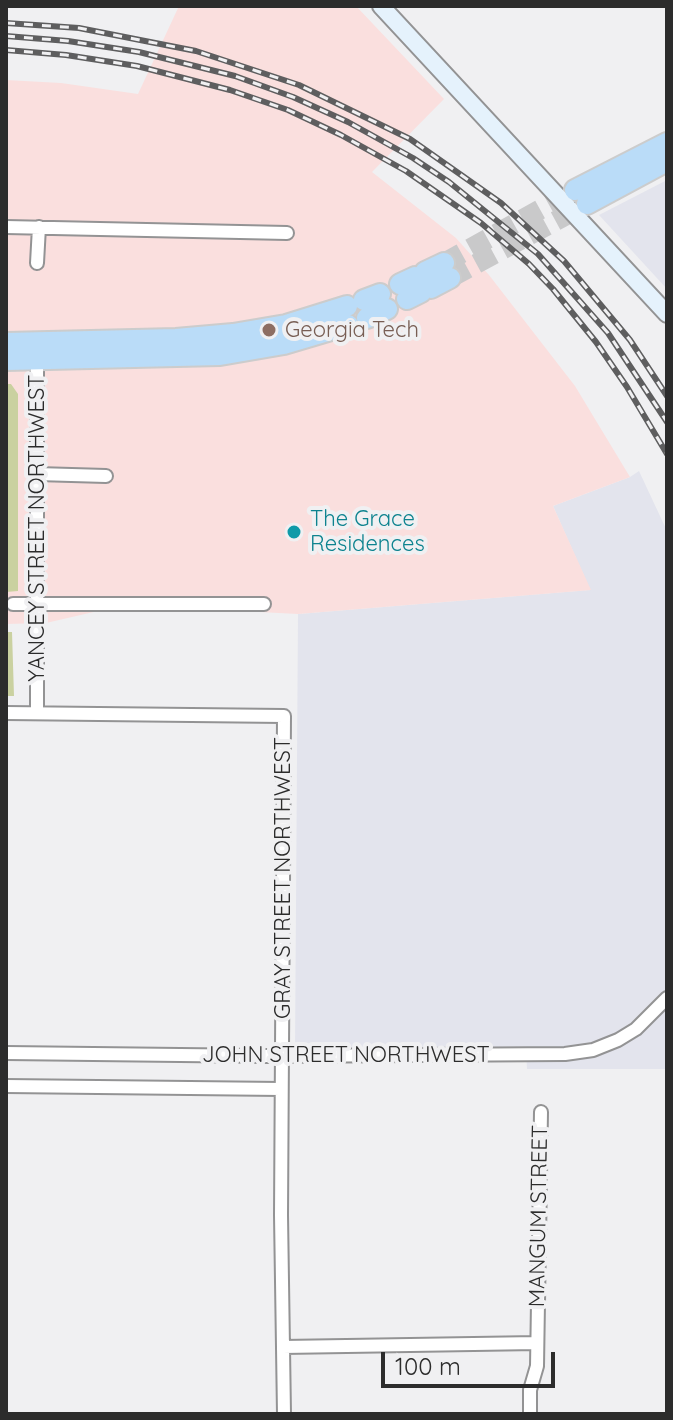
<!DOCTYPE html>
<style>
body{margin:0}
#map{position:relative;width:673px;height:1420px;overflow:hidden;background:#f0f0f2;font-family:Quicksand,sans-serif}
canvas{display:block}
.frame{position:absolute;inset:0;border:8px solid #2c2c2c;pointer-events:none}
.scale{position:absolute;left:381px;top:1352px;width:174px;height:36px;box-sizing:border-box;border:4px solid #2c2c2c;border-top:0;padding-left:10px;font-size:24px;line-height:28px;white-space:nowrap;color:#2c2c2c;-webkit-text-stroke:6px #f0f0f2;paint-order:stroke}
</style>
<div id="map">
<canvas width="673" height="1420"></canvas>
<div class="frame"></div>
<div class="scale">100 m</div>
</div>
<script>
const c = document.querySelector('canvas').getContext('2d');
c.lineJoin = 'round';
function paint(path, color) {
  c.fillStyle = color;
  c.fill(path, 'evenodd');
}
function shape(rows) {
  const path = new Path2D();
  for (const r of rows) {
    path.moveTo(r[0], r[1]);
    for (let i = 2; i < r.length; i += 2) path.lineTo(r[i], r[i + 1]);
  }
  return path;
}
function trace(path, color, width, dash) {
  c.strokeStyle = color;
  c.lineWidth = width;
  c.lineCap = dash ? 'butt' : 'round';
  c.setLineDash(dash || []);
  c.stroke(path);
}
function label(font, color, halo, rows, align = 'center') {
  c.font = font + ' Quicksand,sans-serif';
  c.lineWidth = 8;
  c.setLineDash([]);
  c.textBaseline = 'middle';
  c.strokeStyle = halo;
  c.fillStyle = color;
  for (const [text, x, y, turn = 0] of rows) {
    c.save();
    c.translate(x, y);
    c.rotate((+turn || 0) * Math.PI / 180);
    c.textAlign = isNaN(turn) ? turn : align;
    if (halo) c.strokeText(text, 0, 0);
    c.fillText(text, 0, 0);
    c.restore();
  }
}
paint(shape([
 [667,180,667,289,599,215],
 [639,471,667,531,667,1069,527,1069,526,1049,295,1050,298,614,590,590,553,506,630,477]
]), '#e3e4ed');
paint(shape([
 [179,6,356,6,444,99,372,172,456,238,489,275,575,386,630,477,553,506,591,590,298,614,124,605,46,623,6,624,6,80,61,83,138,94]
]), '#fadfde');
paint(shape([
 [6,384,11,384,18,394,18,591,6,592],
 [6,632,12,632,14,696,6,696]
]), '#cad1a0');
trace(shape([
 [444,263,575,190],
 [450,278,587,204]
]), '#c9c9ca', 20, [20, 10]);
const minor = shape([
 [6,227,287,233],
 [37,263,39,227],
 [37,474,106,476],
 [13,604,264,604],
 [6,713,284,716,281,1215,284,1414],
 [37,713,37,356],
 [6,1053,267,1056,565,1054,593,1050,618,1040,636,1029,667,998],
 [6,1086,281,1089],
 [283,1347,537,1343],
 [530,1414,530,1390,537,1366,541,1112]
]);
const secondary = shape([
 [381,6,667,314]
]);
const trunk = shape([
 [575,190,667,143],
 [587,204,667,161],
 [425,272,444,263],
 [400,284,415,277],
 [431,288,450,278],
 [407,299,421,292],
 [364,300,380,294],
 [367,318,387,309],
 [6,343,176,339,233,334,286,325,347,306],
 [6,360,220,355,284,344,348,325]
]);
trace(minor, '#939394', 16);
trace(secondary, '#939394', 20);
trace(trunk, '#ccc', 24);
trace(minor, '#fff', 12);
trace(secondary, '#e5f2fc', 16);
trace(trunk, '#badcf8', 20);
const rail = shape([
 [6,23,79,28,196,51,299,85,410,139,501,203,564,261,630,340,667,396],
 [6,36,68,41,139,52,235,76,293,97,348,122,413,158,449,182,538,254,608,333,667,422],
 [6,50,66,55,137,66,230,90,288,110,341,135,406,171,481,223,529,264,553,289,596,342,627,387,667,454]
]);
trace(rail, '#5e5e5f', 6);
trace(rail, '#f0f0f2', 3, [9]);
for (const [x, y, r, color] of [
 [269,330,8,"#8d6e63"],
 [294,532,8,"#0f9aa8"]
]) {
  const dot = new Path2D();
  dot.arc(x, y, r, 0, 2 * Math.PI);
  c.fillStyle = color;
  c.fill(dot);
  trace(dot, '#f0f0f2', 3);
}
label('22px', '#785e54', '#f0f0f2', [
 ["Georgia Tech",285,330]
], 'left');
label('22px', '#0d838f', '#f0f0f2', [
 ["The Grace",310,519],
 ["Residences",310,544]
], 'left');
label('22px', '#2c2c2c', '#f0f0f2', [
 ["YANCEY STREET NORTHWEST",37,528,-90],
 ["GRAY STREET NORTHWEST",283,878,-90],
 ["JOHN STREET NORTHWEST",346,1055],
 ["MANGUM STREET",539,1216,-89]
]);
</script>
